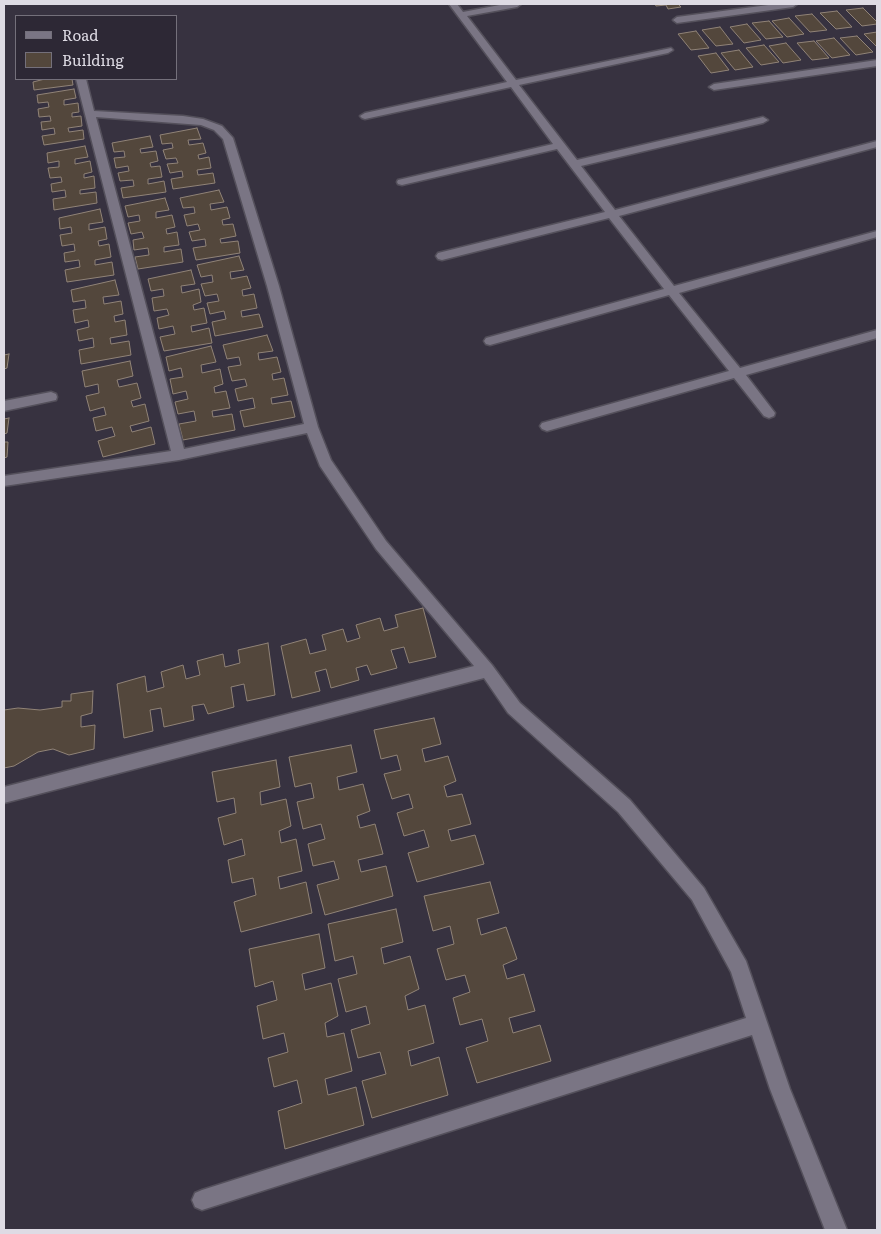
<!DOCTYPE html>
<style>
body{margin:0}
#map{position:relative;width:881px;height:1234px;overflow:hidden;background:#373240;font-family:Literata,serif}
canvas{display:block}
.frame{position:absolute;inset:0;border:5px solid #dedbe4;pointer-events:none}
.legend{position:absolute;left:15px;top:15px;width:162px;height:65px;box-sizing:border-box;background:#2d2835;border:1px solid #74707b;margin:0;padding:6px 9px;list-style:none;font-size:15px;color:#dedbe4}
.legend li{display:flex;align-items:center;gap:10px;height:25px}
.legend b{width:25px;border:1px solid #74707b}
</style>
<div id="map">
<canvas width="881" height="1234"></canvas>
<div class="frame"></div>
<ul class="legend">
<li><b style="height:6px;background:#7a7584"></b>Road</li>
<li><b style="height:14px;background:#53473c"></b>Building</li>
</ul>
</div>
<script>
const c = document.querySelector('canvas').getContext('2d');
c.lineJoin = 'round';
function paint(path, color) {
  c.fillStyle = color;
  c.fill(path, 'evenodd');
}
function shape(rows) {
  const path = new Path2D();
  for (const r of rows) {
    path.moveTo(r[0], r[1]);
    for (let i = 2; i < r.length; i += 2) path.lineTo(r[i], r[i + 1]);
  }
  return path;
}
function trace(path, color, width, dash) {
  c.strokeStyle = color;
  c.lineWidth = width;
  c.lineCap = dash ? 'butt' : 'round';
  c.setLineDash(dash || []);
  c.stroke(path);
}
const building = shape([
 [655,4,678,4,681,7,668,9,666,5,656,6,655,4],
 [863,8,877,22,877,24,862,26,846,10,863,8],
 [837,11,852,27,836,29,820,13,837,11],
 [812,14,827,30,810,32,795,16,812,14],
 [789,18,804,34,787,37,772,21,789,18],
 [769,21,783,37,766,39,752,23,769,21],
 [747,24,761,40,744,43,730,27,747,24],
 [720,27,733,44,716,46,702,30,720,27],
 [696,31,709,48,691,50,678,34,696,31],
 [877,32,877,47,864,34,877,32],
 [857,36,873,52,856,55,840,38,857,36],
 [834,38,850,55,832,58,816,41,834,38],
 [814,41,829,58,812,60,797,43,814,41],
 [786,43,801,60,783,63,769,46,786,43],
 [764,45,779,62,761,65,746,48,764,45],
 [739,50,753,67,735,70,721,53,739,50],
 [716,53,729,70,711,73,698,56,716,53],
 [45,79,72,79,73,85,34,90,33,82,45,79],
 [74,89,76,98,64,100,64,105,78,103,79,112,72,113,72,117,81,116,82,126,68,128,69,132,83,130,84,139,44,145,42,136,55,134,54,128,42,130,41,122,51,121,50,116,39,117,38,109,49,107,48,102,38,103,37,95,74,89],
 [197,128,201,139,188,140,189,145,203,143,206,153,198,155,199,159,209,157,211,168,197,170,198,175,213,173,215,183,173,189,171,179,183,177,182,171,170,173,167,164,178,163,176,158,166,159,163,150,173,148,172,143,162,144,160,135,197,128],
 [150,136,153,147,140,149,141,153,156,151,158,161,150,163,151,167,160,166,162,177,148,179,148,184,164,181,166,192,123,198,121,188,134,186,133,180,120,181,118,173,129,171,128,166,116,168,114,158,125,157,124,151,114,152,112,143,150,136],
 [85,146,88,157,75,159,75,164,90,161,92,172,84,174,84,178,94,176,95,188,80,190,80,194,96,192,97,203,54,210,53,199,66,197,65,190,52,192,51,184,62,182,61,177,50,178,48,168,59,167,59,161,48,163,47,153,85,146],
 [219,190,224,202,210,204,211,210,227,207,230,218,222,220,223,225,233,224,236,236,220,239,221,243,238,241,240,253,196,260,193,248,206,246,205,239,192,241,189,232,200,230,198,224,187,226,184,215,195,213,194,207,183,208,180,198,219,190],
 [165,198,169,210,156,212,156,218,172,215,175,227,166,229,167,234,177,232,179,245,164,247,164,252,181,249,183,262,138,269,135,257,149,255,148,248,134,250,133,240,144,238,142,232,131,234,128,223,140,221,139,215,128,217,125,206,165,198],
 [100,209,103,222,89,224,89,230,105,227,107,239,98,241,99,246,109,244,111,257,95,260,95,265,112,262,114,275,67,282,65,270,80,267,79,260,65,262,64,253,75,251,74,244,62,246,60,235,72,233,71,227,60,229,59,218,100,209],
 [239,256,244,270,230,272,231,279,247,276,251,288,242,290,243,296,254,294,257,308,241,311,242,317,259,314,263,327,215,336,212,322,226,319,224,311,210,314,207,303,219,301,217,294,205,296,201,284,213,282,212,275,201,277,197,265,239,256],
 [191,270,195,284,181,286,182,293,199,289,201,302,193,305,194,310,204,308,207,323,191,326,192,332,209,328,212,343,164,351,160,337,175,334,173,326,159,329,157,318,169,315,167,309,154,311,152,298,164,296,163,289,151,291,148,279,191,270],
 [115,280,119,295,103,297,104,304,121,301,123,314,114,316,115,322,125,320,127,335,110,338,111,344,129,341,131,355,81,364,79,350,94,347,93,338,79,341,77,330,89,327,88,320,75,323,73,310,86,308,85,300,73,302,71,290,115,280],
 [267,335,273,351,258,353,259,360,277,357,281,372,272,374,273,380,284,378,288,395,271,398,272,404,291,401,295,417,244,427,240,411,255,408,253,398,238,401,235,389,247,386,245,379,232,381,228,367,241,365,239,357,227,359,223,345,267,335],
 [211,346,216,362,201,365,202,373,220,369,223,384,214,387,215,393,226,391,230,408,212,411,213,417,232,414,235,430,183,440,179,424,196,421,194,411,178,414,175,402,188,399,186,391,173,394,170,379,183,377,181,368,169,371,166,357,211,346],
 [9,354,7,368,4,369,4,355,9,354],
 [130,361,133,376,117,380,119,387,137,383,141,398,131,401,133,407,145,404,149,421,130,426,132,432,151,427,155,444,103,457,98,441,115,436,112,427,96,431,93,418,106,415,104,407,90,411,86,396,99,393,98,384,85,387,82,371,130,361],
 [9,418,7,433,4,434,4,419,9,418],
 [4,442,8,442,7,457,4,458,4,442],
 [423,608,436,657,409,663,404,647,391,650,397,668,371,675,367,665,356,668,359,680,331,688,326,669,315,672,320,691,292,698,281,646,306,639,310,654,326,650,322,635,343,629,347,642,360,638,356,625,380,618,384,631,398,627,395,615,423,608],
 [268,643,275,695,247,701,244,684,231,687,234,707,208,714,204,704,192,706,194,720,164,727,161,708,150,710,153,731,124,738,117,684,145,676,147,692,164,687,161,672,183,665,186,679,200,675,197,661,223,654,225,667,240,663,238,650,268,643],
 [93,691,92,713,81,716,81,727,95,725,94,749,69,755,53,749,38,752,14,766,4,768,4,710,18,708,40,710,62,707,62,701,71,701,71,694,93,691],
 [434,718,441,744,422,749,425,762,448,756,456,781,444,786,447,797,462,794,471,824,448,830,451,841,475,835,484,864,417,882,408,853,429,847,424,830,404,836,397,813,413,808,409,794,392,799,384,774,401,770,397,755,381,759,374,730,434,718],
 [351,745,357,772,337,777,339,790,363,784,370,811,357,816,360,828,375,824,383,854,358,860,361,872,386,866,393,896,325,915,317,885,339,879,334,861,313,866,308,844,325,839,321,824,303,829,297,802,314,798,311,783,295,787,289,757,351,745],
 [276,760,280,787,260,792,261,805,286,799,291,826,279,831,281,843,296,839,302,871,278,877,280,889,306,882,312,913,241,932,234,902,256,895,253,878,232,883,228,860,245,855,242,839,224,845,218,818,236,813,234,798,217,802,212,772,276,760],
 [490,882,499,913,477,919,481,935,506,927,517,959,503,965,507,979,524,974,535,1011,509,1018,513,1033,540,1025,551,1061,477,1083,466,1048,488,1041,482,1019,460,1025,453,998,470,992,465,975,446,980,437,949,454,944,450,926,433,931,424,896,490,882],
 [396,909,403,942,381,948,384,964,410,956,419,989,405,996,408,1010,425,1005,434,1043,408,1051,411,1066,439,1057,448,1095,372,1118,362,1081,386,1074,380,1052,358,1058,351,1030,370,1024,366,1006,346,1012,338,979,357,974,353,956,335,961,328,924,396,909],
 [319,934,325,968,302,974,305,990,331,983,338,1016,325,1023,327,1037,344,1033,352,1071,325,1079,328,1095,356,1087,364,1125,285,1149,278,1111,302,1103,297,1080,274,1087,268,1058,288,1052,284,1033,263,1039,257,1006,277,1000,273,981,255,987,249,949,319,934]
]);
paint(building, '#53473c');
trace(building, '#908377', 1);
const street = shape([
 [449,4,457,4,463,12,505,4,521,4,517,7,467,16,516,80,671,48,673,50,668,53,519,85,577,160,763,117,768,120,763,123,581,166,615,210,877,141,877,147,619,216,674,286,877,231,877,237,679,293,740,368,877,330,877,338,746,375,775,413,774,416,769,418,764,416,734,378,547,431,542,429,540,426,542,423,729,371,669,295,490,345,486,344,484,341,486,338,664,289,609,218,442,260,438,259,436,256,438,253,605,212,557,149,402,185,398,184,397,182,398,180,553,144,511,87,365,119,362,118,360,116,365,113,507,82,449,4],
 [776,4,797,4,793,7,677,23,673,20,677,17,776,4],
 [877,60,877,66,714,90,709,87,714,84,877,60],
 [76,79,86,79,94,111,183,116,203,119,222,126,233,138,279,286,318,427,331,460,386,541,492,665,520,703,630,800,704,888,746,961,790,1089,847,1230,825,1230,770,1089,752,1035,202,1210,195,1207,192,1200,195,1193,202,1190,746,1018,731,972,692,900,618,812,508,713,484,678,4,803,4,787,474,666,376,549,320,466,307,433,179,460,4,486,4,476,171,451,76,79],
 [96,117,201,125,214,130,223,139,267,286,304,424,184,449,96,117],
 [51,392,56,394,57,397,56,400,4,411,4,401,51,392]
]);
trace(street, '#54505b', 3);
paint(street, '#7a7584');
</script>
